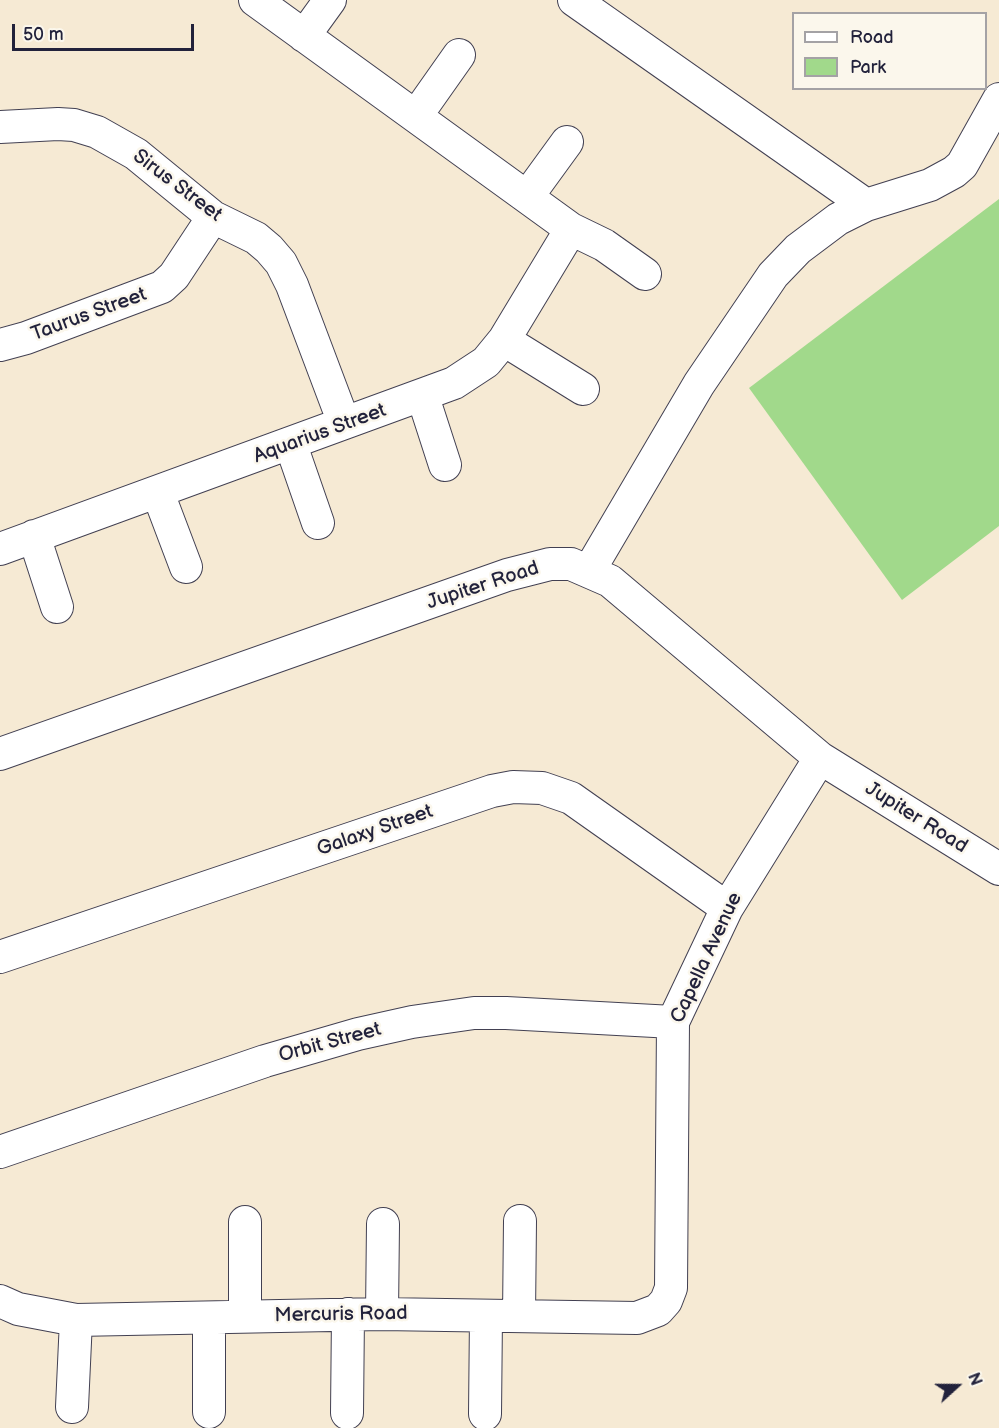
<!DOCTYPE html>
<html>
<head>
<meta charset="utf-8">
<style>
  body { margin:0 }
  #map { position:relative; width:999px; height:1428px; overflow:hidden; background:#f6ead4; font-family:"Balsamiq Sans",sans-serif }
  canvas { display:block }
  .legend { position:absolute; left:792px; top:12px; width:195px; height:78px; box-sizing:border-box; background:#fbf7ec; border:2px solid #a4a2a5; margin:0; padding:8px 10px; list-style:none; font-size:18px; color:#22223b }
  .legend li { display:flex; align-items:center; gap:12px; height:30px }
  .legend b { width:30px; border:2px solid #a4a2a5 }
  .north { position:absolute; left:927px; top:1356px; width:60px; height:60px; -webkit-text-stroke:4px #fbf7ec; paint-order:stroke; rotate:69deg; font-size:16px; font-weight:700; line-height:24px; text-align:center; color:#22223b }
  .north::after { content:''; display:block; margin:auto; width:21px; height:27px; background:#22223b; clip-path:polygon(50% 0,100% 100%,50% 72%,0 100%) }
  .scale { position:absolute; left:12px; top:24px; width:182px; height:27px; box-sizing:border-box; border:3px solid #22223b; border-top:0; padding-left:8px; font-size:18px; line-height:21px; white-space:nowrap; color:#22223b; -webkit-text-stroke:4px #fbf7ec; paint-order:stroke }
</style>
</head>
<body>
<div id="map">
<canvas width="999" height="1428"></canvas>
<ul class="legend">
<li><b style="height:8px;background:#fff"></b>Road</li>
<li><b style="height:16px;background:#a1d98b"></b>Park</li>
</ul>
<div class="north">N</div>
<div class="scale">50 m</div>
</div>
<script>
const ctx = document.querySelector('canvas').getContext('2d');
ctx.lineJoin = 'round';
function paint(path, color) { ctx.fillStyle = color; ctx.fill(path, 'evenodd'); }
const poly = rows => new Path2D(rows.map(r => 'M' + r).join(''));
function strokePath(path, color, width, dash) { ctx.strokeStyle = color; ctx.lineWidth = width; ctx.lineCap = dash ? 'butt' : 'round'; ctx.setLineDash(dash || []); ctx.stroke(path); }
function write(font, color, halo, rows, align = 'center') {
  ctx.font = font + ' "Balsamiq Sans",sans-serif'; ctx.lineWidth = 5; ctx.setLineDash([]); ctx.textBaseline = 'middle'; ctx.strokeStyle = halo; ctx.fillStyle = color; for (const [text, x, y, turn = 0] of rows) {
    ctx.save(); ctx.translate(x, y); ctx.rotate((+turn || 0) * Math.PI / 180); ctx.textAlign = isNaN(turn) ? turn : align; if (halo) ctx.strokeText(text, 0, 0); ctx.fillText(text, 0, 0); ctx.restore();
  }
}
const green = poly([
  [999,199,999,526,902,600,749,388]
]);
const minor = poly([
  [255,0,571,229,604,245,645,274],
  [574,0,866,205],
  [304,36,330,0],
  [416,116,459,55],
  [0,127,58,124,74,125,97,132,136,154,213,217,256,238,269,249,281,263,292,285,344,423],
  [527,197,567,142],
  [504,340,583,389],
  [0,345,26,338,162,287,174,276,213,217],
  [423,397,445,465],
  [291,445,318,523],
  [158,493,186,567],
  [34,536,57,607],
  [0,549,454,383,486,362,504,340,571,229],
  [589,571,699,384,773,275,798,249,838,219,866,205,930,185,954,172,962,165,999,99],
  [0,754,507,575,550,564,571,564,610,581,820,758,999,869],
  [0,957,492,791,513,787,542,788,571,798,727,908],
  [0,1152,265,1061,358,1034,412,1022,474,1013,506,1013,673,1022],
  [245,1222,245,1316],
  [0,1301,18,1309,76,1320,382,1314,637,1318,658,1310,666,1301,671,1288,673,1022,727,908,820,758],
  [382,1314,383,1224],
  [519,1316,520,1221],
  [209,1319,209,1412],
  [72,1407,76,1320],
  [347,1413,348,1314],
  [485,1414,486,1316]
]);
const streetNames = [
  ["Sirus Street",177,186,37],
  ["Taurus Street",89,315,-20],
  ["Aquarius Street",320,434,-20],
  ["Jupiter Road",483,586,-18],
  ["Jupiter Road",916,818,32],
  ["Galaxy Street",375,831,-19],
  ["Capella Avenue",707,958,-65],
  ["Orbit Street",330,1043,-15],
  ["Mercuris Road",341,1315,-1]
];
paint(green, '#a1d98b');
strokePath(minor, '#424052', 34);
strokePath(minor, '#fff', 32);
write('20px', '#22223b', '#fbf7ec', streetNames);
</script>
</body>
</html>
